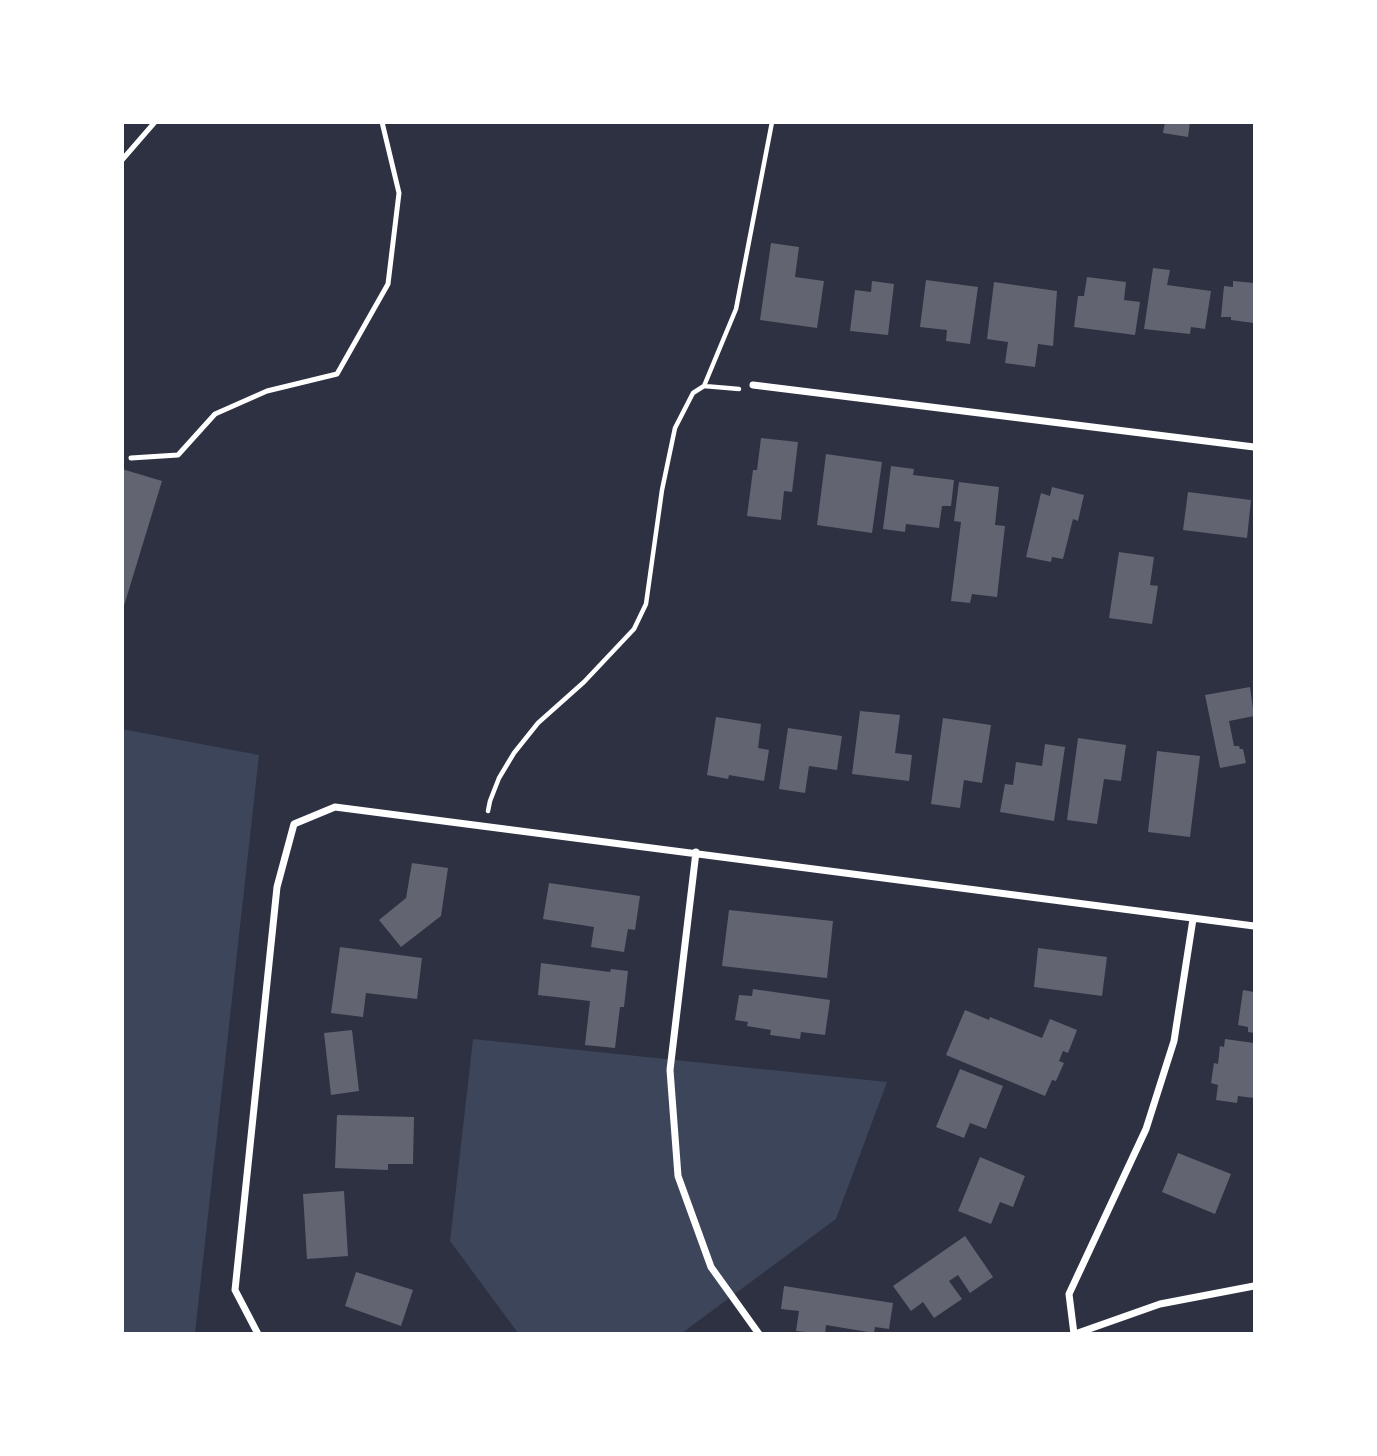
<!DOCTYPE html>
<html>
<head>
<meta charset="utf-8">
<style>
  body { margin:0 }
  #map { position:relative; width:1377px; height:1456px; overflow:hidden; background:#2d3142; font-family:Lato,sans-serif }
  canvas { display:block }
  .frame { position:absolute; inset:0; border:124px solid #fff; pointer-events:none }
</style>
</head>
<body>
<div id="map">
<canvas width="1377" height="1456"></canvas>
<div class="frame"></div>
</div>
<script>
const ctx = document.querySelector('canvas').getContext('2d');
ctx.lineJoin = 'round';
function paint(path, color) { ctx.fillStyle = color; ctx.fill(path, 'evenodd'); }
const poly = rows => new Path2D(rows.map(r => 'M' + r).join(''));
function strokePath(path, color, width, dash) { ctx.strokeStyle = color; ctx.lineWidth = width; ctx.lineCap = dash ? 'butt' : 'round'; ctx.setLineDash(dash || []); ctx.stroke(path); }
const green = poly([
  [122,729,259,755,195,1333,123,1333],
  [473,1039,887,1082,836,1219,682,1333,518,1333,450,1241]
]);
const building = poly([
  [1165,122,1190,122,1188,137,1163,133],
  [771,243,799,247,795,277,824,281,817,328,760,320],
  [1153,268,1170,270,1167,285,1211,291,1205,329,1191,327,1190,334,1144,329],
  [1087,277,1126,282,1124,300,1140,302,1135,335,1074,327,1078,296,1084,296],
  [926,280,978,287,970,344,946,341,947,330,920,327],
  [872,281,894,284,888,335,850,331,855,290,871,292],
  [1233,281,1254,283,1254,323,1231,320,1231,317,1221,317,1224,286,1233,287],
  [994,282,1057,291,1053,346,1038,344,1035,367,1005,363,1008,342,987,339],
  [761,438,798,442,792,492,784,491,781,520,747,516,753,470,757,470],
  [826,454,882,462,872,533,817,525],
  [891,466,914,469,913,475,954,480,951,506,942,506,939,528,906,524,905,532,883,529],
  [122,469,162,481,123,609,122,609],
  [959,482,999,487,995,525,1005,526,997,597,972,594,970,603,951,601,961,522,954,521],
  [1052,487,1084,495,1078,521,1073,519,1063,559,1052,557,1051,562,1026,557,1041,493,1050,496],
  [1188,492,1251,500,1247,538,1183,530],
  [1119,552,1154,557,1150,585,1158,586,1152,624,1109,618],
  [1250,687,1254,716,1229,721,1234,746,1239,746,1240,749,1243,749,1246,763,1220,768,1205,695],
  [860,711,900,715,895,753,912,755,909,781,852,774],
  [716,717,761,724,758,748,769,750,764,781,729,775,728,779,707,775],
  [943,718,991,725,982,783,964,780,960,808,931,804],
  [788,728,842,736,837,770,809,766,805,793,779,789],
  [1078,738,1126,745,1121,781,1104,779,1097,824,1067,820],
  [1045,744,1065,747,1054,821,1000,812,1005,784,1013,785,1016,762,1042,766],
  [1157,751,1200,756,1190,837,1148,832],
  [412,863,448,868,441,916,401,947,379,920,406,898],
  [549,883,640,896,635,930,628,929,624,952,591,947,594,927,543,919],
  [729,910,833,921,827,978,722,966],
  [340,947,422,958,417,999,366,993,363,1017,331,1013],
  [1038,948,1107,957,1102,996,1034,987],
  [541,963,610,972,611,969,628,971,624,1007,620,1007,615,1048,585,1045,590,1001,538,995],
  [753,989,830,1000,825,1035,801,1032,800,1039,770,1035,771,1030,747,1026,748,1022,735,1020,739,995,752,996],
  [1243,990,1254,992,1254,1033,1248,1032,1248,1027,1238,1025],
  [965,1010,989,1020,990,1017,1042,1038,1050,1019,1077,1030,1068,1053,1063,1051,1059,1061,1064,1063,1056,1081,1052,1080,1045,1096,946,1055],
  [352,1030,359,1091,331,1095,324,1033],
  [1225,1039,1254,1043,1254,1098,1238,1096,1237,1103,1216,1100,1218,1085,1211,1083,1214,1063,1218,1064,1220,1046,1224,1047],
  [960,1069,1003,1086,986,1129,970,1123,964,1138,936,1127],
  [337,1115,414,1117,413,1164,388,1164,388,1170,335,1168],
  [1178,1153,1231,1174,1215,1214,1162,1192],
  [980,1157,1025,1176,1013,1207,1000,1202,991,1224,958,1211],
  [344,1191,348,1256,307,1259,303,1194],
  [965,1236,993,1277,970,1293,958,1275,949,1281,962,1299,934,1318,923,1302,911,1311,893,1286],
  [356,1272,413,1290,401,1326,345,1306],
  [784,1286,893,1303,889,1329,875,1327,874,1333,826,1325,825,1334,796,1331,799,1311,781,1309]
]);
const path = poly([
  [704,386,739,389],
  [488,811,490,801,499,778,514,753,538,723,584,682,634,629,646,604,662,490,675,428,693,393,704,386,736,309,772,122]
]);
const service = poly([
  [122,160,155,122],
  [131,458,178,455,215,414,267,391,337,374,388,284,399,193,382,122]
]);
const minor = poly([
  [753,385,1254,447],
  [696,852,670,1070,678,1176,711,1267,759,1334],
  [258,1334,235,1290,277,887,294,824,335,807,1254,926],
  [1074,1334,1069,1294,1146,1129,1174,1041,1193,919],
  [1075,1334,1160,1304,1254,1286]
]);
paint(green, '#3c4559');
paint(building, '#626471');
strokePath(path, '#fff', 4.5);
strokePath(service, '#fff', 5);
strokePath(minor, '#fff', 7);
</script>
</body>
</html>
